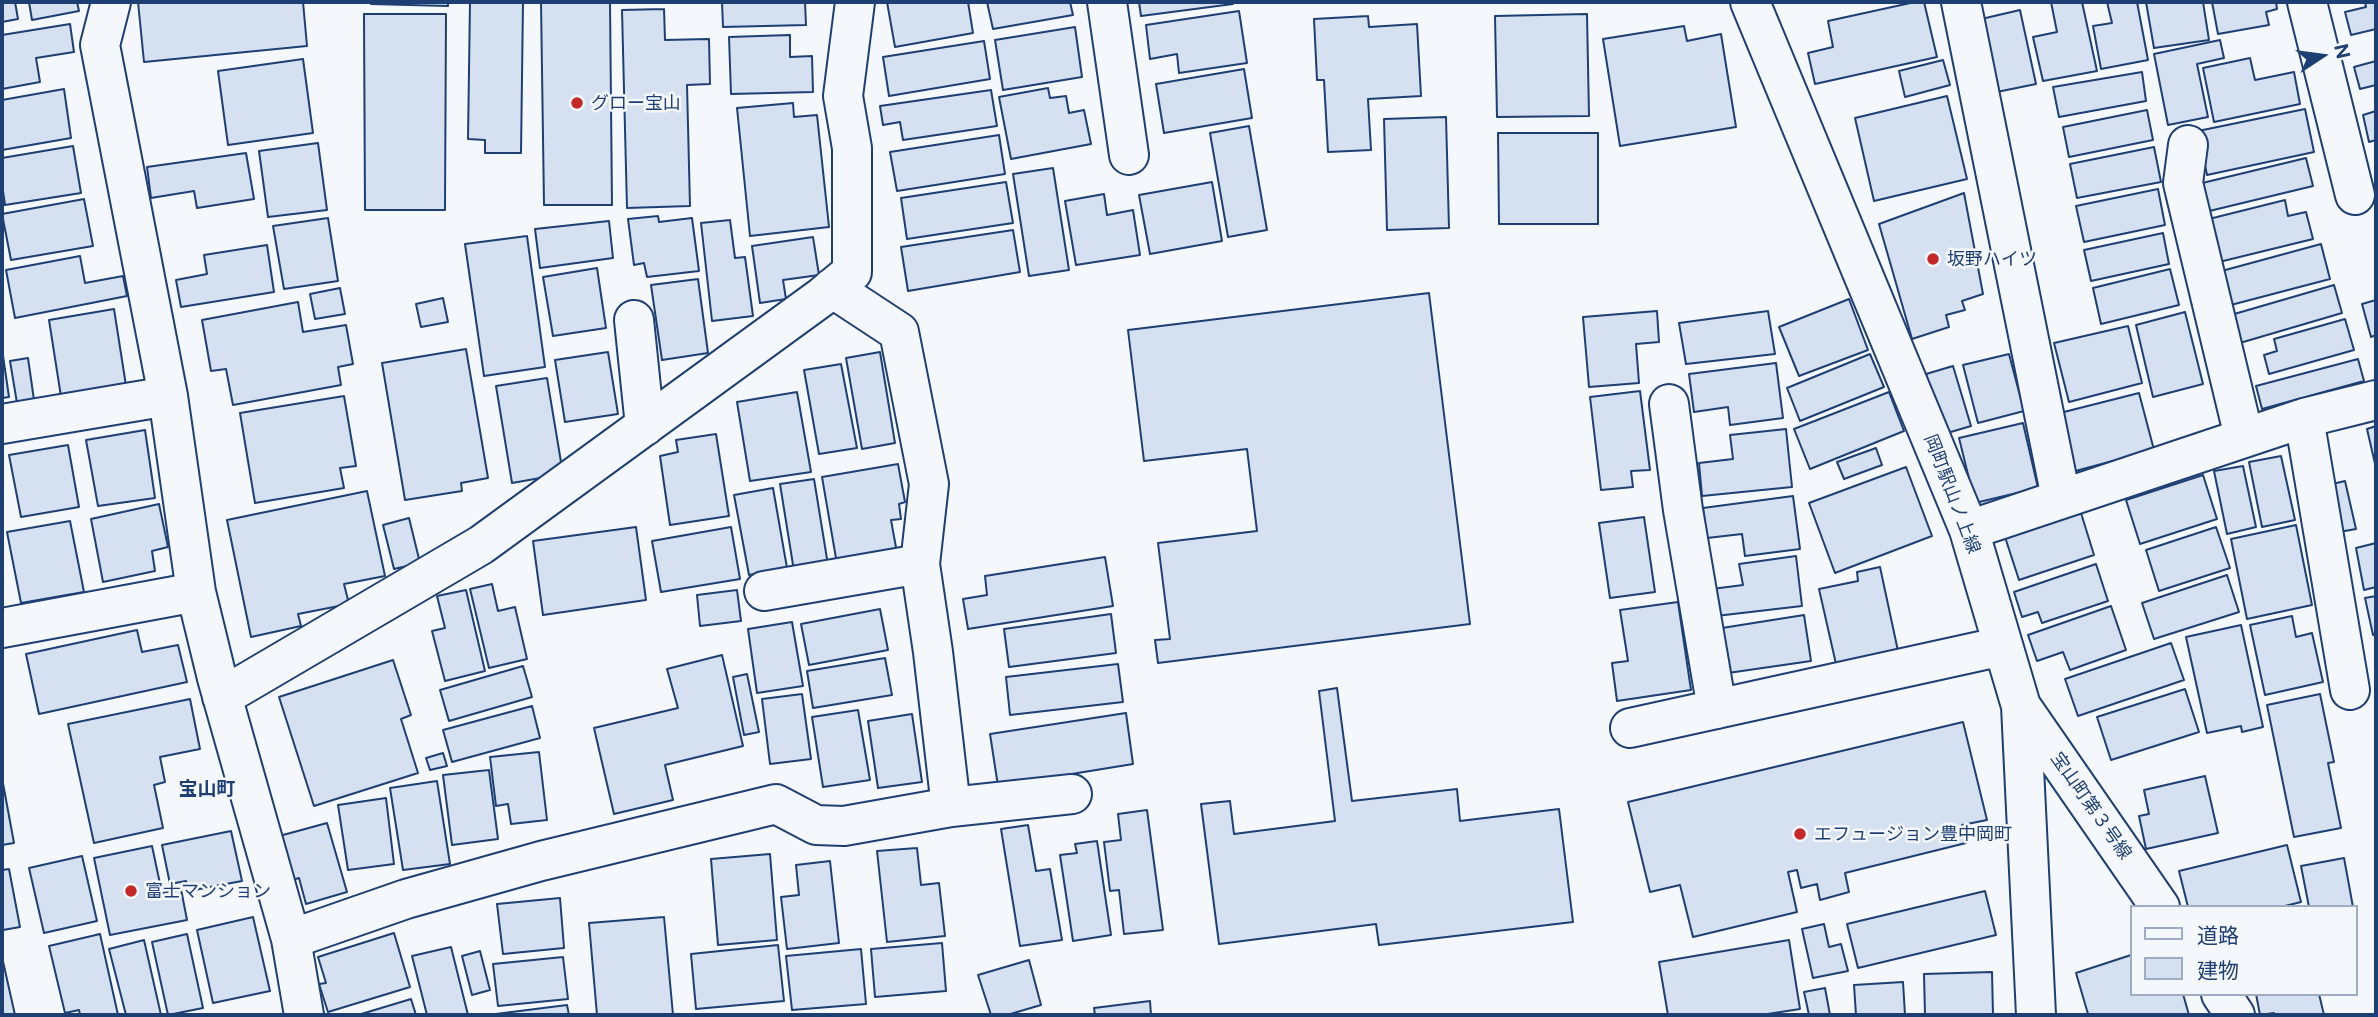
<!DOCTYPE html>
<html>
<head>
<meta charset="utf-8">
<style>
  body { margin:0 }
  #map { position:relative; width:2378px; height:1017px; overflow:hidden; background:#f4f7fb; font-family:"Public Sans","Noto Sans JP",sans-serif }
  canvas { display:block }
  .frame { position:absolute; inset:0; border:4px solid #1d3f73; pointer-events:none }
  .legend { position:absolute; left:2130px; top:905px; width:228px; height:91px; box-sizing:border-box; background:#f4f7fb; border:2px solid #9eadc5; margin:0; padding:9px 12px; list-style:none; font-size:21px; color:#1d3f73 }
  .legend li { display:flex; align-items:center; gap:14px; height:35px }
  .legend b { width:35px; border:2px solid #9eadc5 }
  .north { position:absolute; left:2287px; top:21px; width:70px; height:70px; -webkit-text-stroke:5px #f4f7fb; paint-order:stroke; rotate:77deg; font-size:19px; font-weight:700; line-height:28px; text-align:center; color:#1d3f73 }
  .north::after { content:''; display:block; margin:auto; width:24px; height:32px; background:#1d3f73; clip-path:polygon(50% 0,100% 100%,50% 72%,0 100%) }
</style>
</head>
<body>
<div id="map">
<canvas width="2378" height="1017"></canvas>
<div class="frame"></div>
<ul class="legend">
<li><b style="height:9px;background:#f4f7fb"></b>道路</li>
<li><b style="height:19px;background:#d5e0f0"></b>建物</li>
</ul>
<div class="north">N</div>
</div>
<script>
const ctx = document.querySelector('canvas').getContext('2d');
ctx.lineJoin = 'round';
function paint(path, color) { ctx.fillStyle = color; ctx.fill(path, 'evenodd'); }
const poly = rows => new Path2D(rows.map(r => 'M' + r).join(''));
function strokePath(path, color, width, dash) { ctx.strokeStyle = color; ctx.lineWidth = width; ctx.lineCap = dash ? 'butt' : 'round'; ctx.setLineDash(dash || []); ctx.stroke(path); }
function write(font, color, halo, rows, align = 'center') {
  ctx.font = font + ' "Public Sans","Noto Sans JP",sans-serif'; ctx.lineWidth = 5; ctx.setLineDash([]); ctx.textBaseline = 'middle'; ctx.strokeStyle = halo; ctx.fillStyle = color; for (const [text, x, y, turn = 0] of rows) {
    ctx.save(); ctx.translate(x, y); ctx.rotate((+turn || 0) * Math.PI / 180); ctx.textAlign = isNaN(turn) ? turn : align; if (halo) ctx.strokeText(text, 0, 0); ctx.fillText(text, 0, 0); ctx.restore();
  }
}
const building = poly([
  [2,2,15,2,18,19,2,22,2,2],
  [29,2,77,2,79,11,32,20,29,2],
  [138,2,303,2,307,46,144,62,138,2],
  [371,2,448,2,448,6,371,4,371,2],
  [470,2,523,2,521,153,485,153,485,140,468,139,470,2],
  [541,2,610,2,612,205,544,205,541,2],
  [722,2,805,2,806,25,723,27,722,2],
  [887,2,968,2,973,33,895,47,887,2],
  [987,2,1070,2,1073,15,993,29,987,2],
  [1139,2,1233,2,1233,4,1141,16,1139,2],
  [1915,2,1924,2,1937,57,1815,84,1808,53,1833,47,1828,21,1915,2],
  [2051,2,2082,2,2097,71,2043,81,2033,37,2057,32,2051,2],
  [2107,2,2137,2,2148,60,2101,69,2093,26,2112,23,2107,2],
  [2146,2,2203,2,2209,40,2154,48,2146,2],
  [2212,2,2276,2,2277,9,2266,12,2269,25,2218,34,2212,2],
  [2365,2,2376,2,2376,29,2351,35,2345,12,2366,7,2365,2],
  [664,9,665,40,709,39,710,84,687,85,690,206,627,208,622,10,664,9],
  [2020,10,2036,84,1992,93,1977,20,2020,10],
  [1239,11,1247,63,1179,73,1177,54,1150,59,1146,25,1239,11],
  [364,14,446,14,445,210,365,210,364,14],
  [1587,14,1589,116,1497,117,1495,16,1587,14],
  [1368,16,1369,27,1417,24,1421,96,1368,99,1371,150,1328,152,1324,80,1317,80,1314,19,1368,16],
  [70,24,74,52,36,58,40,82,2,89,2,35,70,24],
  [1684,26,1687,41,1721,34,1736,127,1620,146,1603,39,1684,26],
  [1075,27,1082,77,1003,90,995,40,1075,27],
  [790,35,790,57,812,56,813,92,731,94,729,37,790,35],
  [2220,40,2224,58,2197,64,2208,117,2168,125,2154,54,2220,40],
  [984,41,990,79,889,96,883,57,984,41],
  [2250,58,2255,80,2294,72,2300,104,2214,122,2203,68,2250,58],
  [303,59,313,133,228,145,218,71,303,59],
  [1943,60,1950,85,1905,97,1899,71,1943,60],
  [2376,61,2376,85,2360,89,2354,67,2376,61],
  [1244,69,1252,118,1164,133,1156,84,1244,69],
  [2142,72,2146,101,2059,117,2053,87,2142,72],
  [1048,88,1050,98,1066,96,1069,113,1084,110,1091,144,1011,159,999,97,1048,88],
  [64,89,71,138,2,150,2,100,64,89],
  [991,90,997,126,903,140,900,122,883,125,880,106,991,90],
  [1947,96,1967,179,1874,201,1855,118,1947,96],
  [793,103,794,117,817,115,829,227,750,236,737,108,793,103],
  [2305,109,2314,152,2207,175,2198,131,2305,109],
  [2147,110,2153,140,2069,157,2063,127,2147,110],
  [2376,111,2376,140,2369,142,2363,115,2376,111],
  [1446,117,1449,228,1387,230,1384,119,1446,117],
  [1249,126,1267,230,1228,237,1210,133,1249,126],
  [1498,133,1598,133,1598,224,1499,224,1498,133],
  [999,135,1005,174,897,191,890,152,999,135],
  [318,143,327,210,268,217,259,151,318,143],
  [73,146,81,193,5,205,2,184,2,158,73,146],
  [2154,147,2161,182,2077,198,2070,164,2154,147],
  [246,153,254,199,197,208,194,191,151,198,147,167,246,153],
  [2306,158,2313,186,2201,213,2194,185,2306,158],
  [1053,168,1069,270,1029,276,1013,174,1053,168],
  [1006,182,1013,223,907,239,901,198,1006,182],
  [1212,182,1222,241,1150,254,1139,195,1212,182],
  [2158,189,2165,225,2084,242,2076,206,2158,189],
  [1964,193,1983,294,1962,301,1965,310,1946,315,1949,327,1912,339,1879,224,1964,193],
  [1104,194,1107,215,1133,210,1140,255,1076,265,1065,201,1104,194],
  [84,199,93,246,11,260,2,214,84,199],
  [2285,200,2288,216,2306,212,2313,239,2215,263,2205,220,2285,200],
  [658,216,659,222,692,218,699,271,647,277,644,263,634,265,628,219,658,216],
  [328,218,338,281,284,289,273,226,328,218],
  [730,220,735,258,745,257,753,316,712,321,701,223,730,220],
  [609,221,613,258,540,268,535,229,609,221],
  [1013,230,1020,272,908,291,901,247,1013,230],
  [2163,233,2169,264,2091,281,2084,250,2163,233],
  [527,236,545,367,484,376,465,244,527,236],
  [813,237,819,275,783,280,786,299,760,303,752,246,813,237],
  [2321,244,2330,279,2227,306,2218,272,2321,244],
  [267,245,274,292,181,307,176,280,207,274,204,255,267,245],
  [80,256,85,283,123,276,127,296,15,318,6,270,80,256],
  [597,268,606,328,553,336,543,277,597,268],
  [2170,269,2179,305,2101,324,2093,288,2170,269],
  [698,279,708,353,662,360,651,285,698,279],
  [2334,285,2342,313,2233,345,2224,317,2334,285],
  [340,288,345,314,315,319,310,294,340,288],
  [1429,293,1470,624,1158,663,1155,640,1170,639,1158,543,1257,531,1247,449,1144,461,1128,330,1429,293],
  [443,298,448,322,421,327,416,304,443,298],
  [1849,299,1868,350,1799,376,1779,327,1849,299],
  [2376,300,2376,335,2371,337,2362,304,2376,300],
  [298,302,303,332,346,325,353,364,338,367,341,385,233,405,226,369,211,371,202,320,298,302],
  [114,309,127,392,62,403,49,320,114,309],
  [1657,311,1659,342,1636,344,1639,383,1589,387,1583,317,1657,311],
  [1768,311,1775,354,1686,364,1679,323,1768,311],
  [2185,312,2203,384,2153,397,2136,325,2185,312],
  [2345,319,2354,350,2269,374,2264,355,2277,351,2274,339,2345,319],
  [2128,326,2142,383,2069,402,2054,343,2128,326],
  [2,349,9,397,2,398,2,349],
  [466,349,488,478,461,483,462,491,405,500,382,363,466,349],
  [608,352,618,414,565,422,555,360,608,352],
  [880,352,895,443,862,449,846,358,880,352],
  [1870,354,1884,387,1800,421,1787,388,1870,354],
  [2009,354,2024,411,1978,423,1963,365,2009,354],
  [28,358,34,400,17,403,10,361,28,358],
  [2358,359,2364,381,2262,409,2256,386,2358,359],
  [1776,363,1783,418,1730,425,1728,407,1694,412,1689,374,1776,363],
  [841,364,857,448,819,454,804,370,841,364],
  [1953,366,1971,426,1944,434,1926,374,1953,366],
  [547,378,563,474,512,483,496,386,547,378],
  [1640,391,1650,470,1631,471,1633,487,1601,490,1590,397,1640,391],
  [797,392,811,472,750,481,737,402,797,392],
  [1889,392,1904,431,1810,469,1794,429,1889,392],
  [2139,393,2154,450,2068,473,2052,415,2139,393],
  [344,396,356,466,340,468,344,488,255,503,240,413,344,396],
  [2023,423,2038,488,1975,503,1959,438,2023,423],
  [2376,426,2376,468,2367,429,2376,426],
  [1786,429,1792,487,1702,496,1699,463,1733,459,1730,435,1786,429],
  [145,430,155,498,98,506,86,440,145,430],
  [716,434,729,516,670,525,660,456,678,452,676,440,716,434],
  [68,445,79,507,21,517,9,455,68,445],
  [1876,448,1882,465,1844,479,1837,462,1876,448],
  [2281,456,2295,520,2262,527,2249,462,2281,456],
  [898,464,905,502,899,504,901,519,891,520,897,553,837,564,822,477,898,464],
  [2243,466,2256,527,2227,534,2214,471,2243,466],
  [1906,467,1932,536,1835,573,1809,503,1906,467],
  [2203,475,2217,519,2140,544,2126,500,2203,475],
  [814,479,828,565,794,571,780,484,814,479],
  [2345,481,2356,529,2339,532,2328,485,2345,481],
  [773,488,787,568,749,575,734,495,773,488],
  [367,491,385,576,344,584,349,604,298,614,301,626,251,637,227,520,367,491],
  [1793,496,1800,549,1745,556,1742,534,1707,538,1703,508,1793,496],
  [159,504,168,547,152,551,155,571,103,582,91,519,159,504],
  [2081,513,2094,555,2019,580,2005,537,2081,513],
  [1644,517,1655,592,1610,598,1599,523,1644,517],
  [409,518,420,563,394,569,383,525,409,518],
  [70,521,84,592,21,603,7,532,70,521],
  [2296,525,2312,605,2247,619,2231,539,2296,525],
  [636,527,646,600,543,615,533,541,636,527],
  [731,527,740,579,661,592,652,541,731,527],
  [2216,527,2230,568,2159,591,2146,550,2216,527],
  [2376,543,2376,587,2364,590,2356,548,2376,543],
  [1796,556,1802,606,1716,616,1712,589,1743,585,1739,564,1796,556],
  [1105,557,1113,606,968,629,963,599,987,595,985,576,1105,557],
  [2096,564,2108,601,2042,623,2038,612,2022,617,2014,592,2096,564],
  [1880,567,1898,651,1836,664,1819,589,1858,581,1857,572,1880,567],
  [2227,575,2239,612,2154,639,2142,603,2227,575],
  [492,584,498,611,515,607,527,659,489,668,470,589,492,584],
  [466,590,485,671,445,681,432,631,445,628,437,596,466,590],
  [737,590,741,621,700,626,697,595,737,590],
  [2376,596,2376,634,2373,635,2365,598,2376,596],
  [1678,602,1691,690,1617,701,1612,663,1628,661,1620,610,1678,602],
  [2111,606,2126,650,2070,670,2063,652,2037,661,2028,635,2111,606],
  [880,609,888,650,809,665,801,624,880,609],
  [1111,614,1116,653,1009,667,1004,629,1111,614],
  [1804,615,1811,661,1728,673,1722,628,1804,615],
  [2292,616,2296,637,2312,633,2323,682,2265,695,2250,625,2292,616],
  [792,622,803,686,757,693,748,629,792,622],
  [2241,625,2263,727,2242,732,2241,726,2207,733,2186,637,2241,625],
  [137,630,142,652,178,645,187,682,39,714,26,654,137,630],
  [2171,643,2184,680,2078,716,2065,679,2171,643],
  [722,655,743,746,665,765,673,800,614,814,594,728,678,708,667,669,722,655],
  [885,658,892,695,813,708,807,671,885,658],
  [393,660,411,715,401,719,418,773,314,806,279,697,393,660],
  [1118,664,1123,702,1010,715,1006,677,1118,664],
  [523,666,532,697,449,721,440,690,523,666],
  [747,674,759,732,744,735,733,677,747,674],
  [1337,688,1352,801,1457,789,1460,821,1559,809,1573,922,1379,945,1376,924,1219,944,1201,804,1230,801,1234,834,1335,821,1319,691,1337,688],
  [2185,689,2199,732,2111,760,2097,717,2185,689],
  [802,694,811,759,770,764,762,699,802,694],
  [2320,694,2334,762,2328,763,2341,828,2294,837,2267,705,2320,694],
  [190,699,200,749,160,757,165,782,154,785,163,828,94,843,68,724,190,699],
  [532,706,540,738,452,762,443,730,532,706],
  [858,710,870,780,823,787,812,717,858,710],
  [1126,713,1133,764,998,786,990,734,1126,713],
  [912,714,922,782,878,788,868,721,912,714],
  [1963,722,1987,820,1962,825,1966,843,1845,873,1849,892,1820,900,1817,884,1801,888,1797,870,1788,872,1797,912,1693,937,1680,885,1650,892,1628,802,1963,722],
  [539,752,547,820,511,824,508,804,496,806,490,757,539,752],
  [443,753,447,766,430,770,426,758,443,753],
  [489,770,498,839,452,845,443,775,489,770],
  [2205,776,2218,833,2146,849,2139,816,2149,814,2144,790,2205,776],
  [2,778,14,843,2,845,2,778],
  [437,781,450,864,403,870,390,788,437,781],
  [386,798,394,864,348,870,338,805,386,798],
  [1147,810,1163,930,1124,934,1119,890,1110,891,1104,842,1121,840,1118,814,1147,810],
  [327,823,347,892,306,904,299,878,285,882,272,838,327,823],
  [1028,825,1036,871,1050,869,1062,940,1020,946,1001,829,1028,825],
  [231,831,242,881,189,891,186,881,170,884,162,845,231,831],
  [1097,841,1111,935,1073,941,1060,855,1077,853,1075,844,1097,841],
  [2287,845,2301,902,2281,907,2188,907,2179,871,2287,845],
  [152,846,162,893,181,889,187,920,110,935,94,858,152,846],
  [917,848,921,885,939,883,945,936,887,942,877,851,917,848],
  [770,854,777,940,718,945,711,859,770,854],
  [82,856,97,921,44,933,29,868,82,856],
  [2344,858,2353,907,2309,907,2301,866,2344,858],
  [830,861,839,943,787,949,781,897,799,895,796,865,830,861],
  [9,869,20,927,3,930,2,870,9,869],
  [1985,891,1996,935,1858,968,1847,924,1985,891],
  [560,898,564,948,503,954,497,904,560,898],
  [253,917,270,991,213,1003,197,930,253,917],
  [664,917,673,1015,597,1015,589,923,664,917],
  [1824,924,1829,947,1841,944,1848,971,1813,978,1802,929,1824,924],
  [394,933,410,987,328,1012,319,984,326,983,318,957,394,933],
  [100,934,118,1015,80,1015,79,1010,65,1013,49,946,100,934],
  [187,934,203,1008,168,1015,152,942,187,934],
  [144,940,161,1015,126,1015,109,949,144,940],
  [1789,940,1800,1009,1761,1015,1668,1015,1659,962,1789,940],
  [942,943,946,991,875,997,871,949,942,943],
  [778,945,784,1001,696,1009,691,954,778,945],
  [451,947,468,1015,427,1015,412,956,451,947],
  [861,949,866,1004,792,1010,786,956,861,949],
  [480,951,490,990,472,995,462,956,480,951],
  [2131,955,2131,994,2183,994,2189,1015,2085,1015,2088,1014,2076,973,2131,955],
  [2,957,15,1015,2,1015,2,957],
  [563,957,568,999,498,1006,493,964,563,957],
  [1029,960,1041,1005,1007,1015,991,1015,978,975,1029,960],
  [1992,972,1993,1015,1925,1015,1924,974,1992,972],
  [1903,982,1905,1015,1856,1015,1854,985,1903,982],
  [1825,988,1830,1015,1809,1015,1804,992,1825,988],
  [2256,994,2319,994,2324,1015,2274,1015,2274,1013,2260,1015,2256,994],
  [411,999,416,1015,358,1015,411,999],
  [1150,1001,1151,1015,1095,1015,1094,1008,1150,1001],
  [567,1005,569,1015,488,1015,567,1005]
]);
const minor = poly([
  [111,2,100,45,168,396,196,592,217,678,291,939,304,1015],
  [1107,2,1129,155],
  [1750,2,1969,530,2021,706,2036,1015],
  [1961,2,2061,498],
  [2307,2,2355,195],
  [2188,145,2183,183,2244,437],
  [634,320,645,426],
  [1669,404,1683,510,1717,709],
  [2304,418,2350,690],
  [2,424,168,396],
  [1969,530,2304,418,2376,400],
  [764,591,920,564],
  [2,628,196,592],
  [222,697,481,545,823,296,852,272,852,148,843,96,855,2],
  [2021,706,2160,907],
  [1630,728,2003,646],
  [951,807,1072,794],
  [291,939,406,899,541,861,776,804,816,825,844,826,951,807,933,652,920,564,929,484,899,332,832,288],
  [2221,994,2235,1015]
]);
const markers = [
  [577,103,7,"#c62828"],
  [1933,259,7,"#c62828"],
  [1800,834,7,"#c62828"],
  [131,891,7,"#c62828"]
];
const poiNames = [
  ["グロー宝山",591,103],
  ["坂野ハイツ",1947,259],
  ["エフュージョン豊中岡町",1814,834],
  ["富士マンション",145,891]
];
const streetNames = [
  ["岡町駅山ノ上線",1952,494,69],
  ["宝山町第３号線",2091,806,55]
];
const neighbourhoodNames = [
  ["宝山町",207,789]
];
paint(building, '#d5e0f0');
strokePath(building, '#1d3f73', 2);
strokePath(minor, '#1d3f73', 42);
strokePath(minor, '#f4f7fb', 38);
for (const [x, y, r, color] of markers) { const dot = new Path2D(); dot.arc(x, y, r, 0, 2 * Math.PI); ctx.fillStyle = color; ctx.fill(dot); strokePath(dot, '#f4f7fb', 2.5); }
write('18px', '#1d3f73', '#f4f7fb', poiNames, 'left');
write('18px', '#1d3f73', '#f4f7fb', streetNames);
write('bold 19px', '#1d3f73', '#f4f7fb', neighbourhoodNames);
</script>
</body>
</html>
